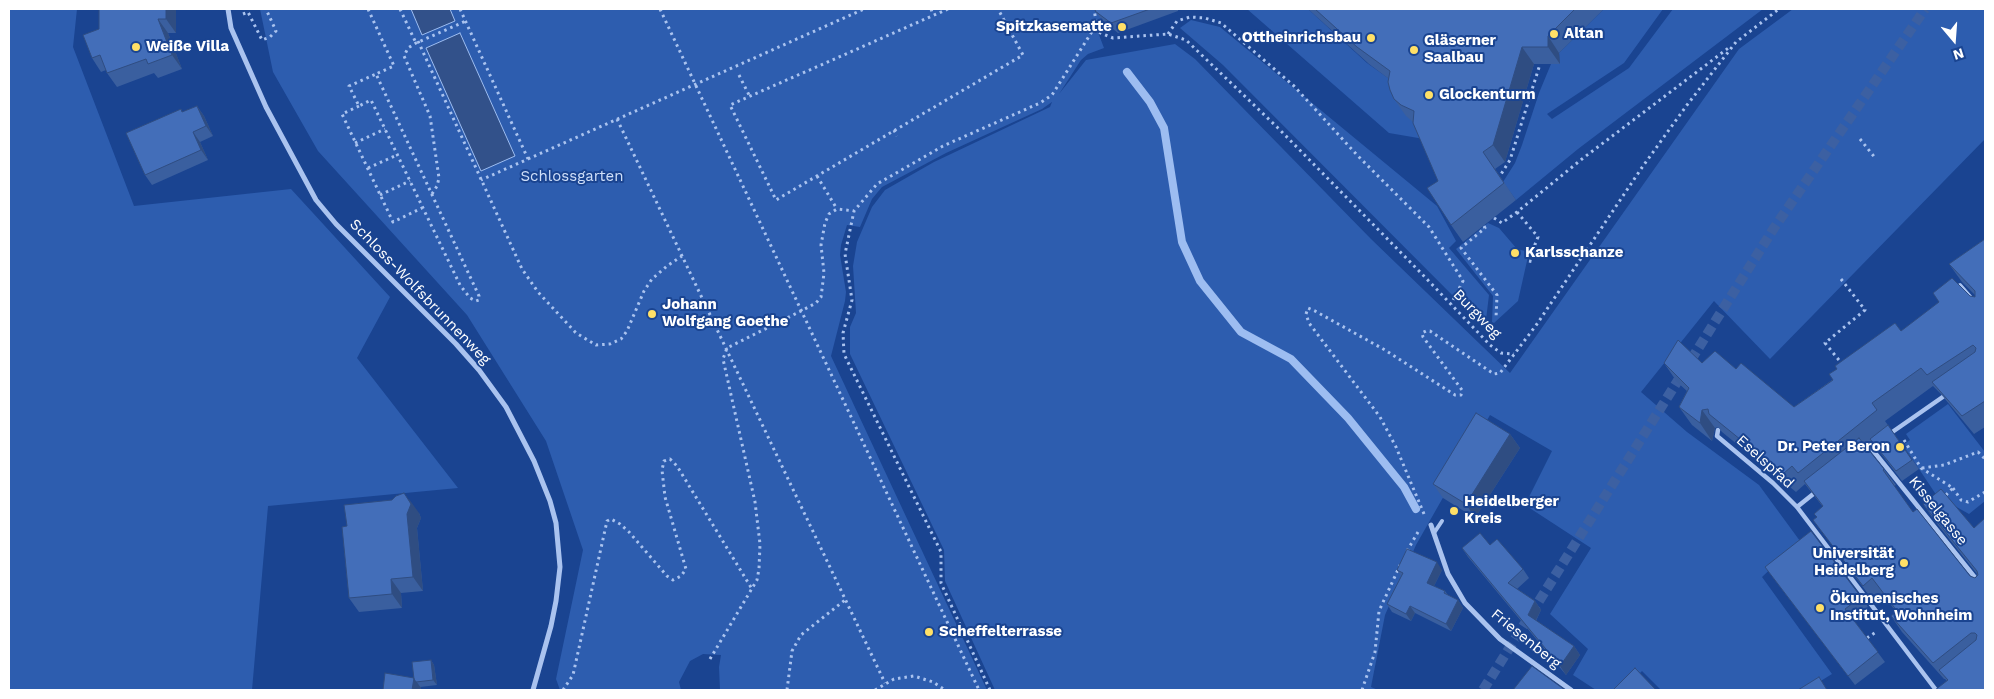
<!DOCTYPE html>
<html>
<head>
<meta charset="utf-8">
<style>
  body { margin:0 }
  #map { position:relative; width:1994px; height:699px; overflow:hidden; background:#1a4491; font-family:"Work Sans",sans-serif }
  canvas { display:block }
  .frame { position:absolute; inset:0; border:10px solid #fff; pointer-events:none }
  .north { position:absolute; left:1929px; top:15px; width:50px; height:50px; -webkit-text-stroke:4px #1a4491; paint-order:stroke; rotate:162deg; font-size:14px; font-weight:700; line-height:20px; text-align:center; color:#fff }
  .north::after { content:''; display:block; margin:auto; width:18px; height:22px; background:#fff; clip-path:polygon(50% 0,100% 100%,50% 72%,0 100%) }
</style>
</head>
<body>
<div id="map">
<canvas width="1994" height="699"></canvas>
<div class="frame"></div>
<div class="north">N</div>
</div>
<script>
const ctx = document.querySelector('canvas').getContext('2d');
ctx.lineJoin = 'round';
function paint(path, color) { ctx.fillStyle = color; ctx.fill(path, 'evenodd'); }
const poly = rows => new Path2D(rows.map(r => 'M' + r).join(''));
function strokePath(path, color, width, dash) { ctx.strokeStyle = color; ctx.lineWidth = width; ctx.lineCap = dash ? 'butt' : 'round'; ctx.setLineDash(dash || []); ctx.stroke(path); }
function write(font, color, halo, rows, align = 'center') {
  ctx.font = font + ' "Work Sans",sans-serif'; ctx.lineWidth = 4; ctx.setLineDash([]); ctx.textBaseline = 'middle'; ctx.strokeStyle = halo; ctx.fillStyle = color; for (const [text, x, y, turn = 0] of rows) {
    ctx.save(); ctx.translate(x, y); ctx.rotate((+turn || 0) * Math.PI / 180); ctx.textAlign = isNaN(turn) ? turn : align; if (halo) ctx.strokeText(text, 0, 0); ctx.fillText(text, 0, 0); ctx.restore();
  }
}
const green = poly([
  [9,9,77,9,73,47,134,206,291,189,390,297,357,358,458,488,268,506,252,690,9,690],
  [260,9,1105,9,1102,20,1096,27,1104,48,1088,54,1081,60,1059,94,1086,60,1175,44,1195,59,1371,239,1510,373,1739,49,1793,9,1985,9,1985,139,1770,359,1714,301,1641,392,1687,432,1759,485,1800,541,1762,577,1832,674,1806,690,1661,690,1642,671,1623,690,1596,690,1573,675,1588,649,1550,614,1591,548,1525,505,1552,451,1490,415,1416,545,1385,615,1371,687,1378,690,995,690,945,581,944,550,850,354,850,327,856,313,853,266,857,242,872,207,885,190,934,162,1050,107,1052,102,1042,109,946,153,882,187,872,199,860,227,847,225,841,245,840,255,846,292,845,301,831,356,987,690,720,690,719,667,721,655,703,654,690,661,679,682,681,690,560,690,556,679,583,550,546,441,467,315,318,151,273,72],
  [1247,9,1308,9,1367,63,1402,88,1413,122,1424,139,1389,133],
  [1604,9,1663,9,1624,63,1547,114,1552,119,1629,68,1673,9,1763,9,1578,149,1516,200,1503,182,1515,163,1522,145,1539,93,1551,64,1560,63,1559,53],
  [1191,20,1220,27,1437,206,1456,241,1449,248,1489,295,1485,328,1223,65,1180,28],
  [1488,223,1499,228,1517,249,1529,252,1518,301,1494,323,1492,322,1493,296,1456,249],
  [1948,404,1985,452,1985,501,1969,514,1937,496,1903,445,1910,440,1906,434]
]);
const water = poly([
  [411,9,450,9,455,21,422,35,411,9],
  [460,33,515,156,481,171,426,48,460,33]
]);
const stream = poly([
  [1127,72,1150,102,1164,128,1182,242,1200,281,1241,332,1291,359,1348,418,1404,487,1416,509]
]);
const secondaryTunnel = poly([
  [1483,690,1774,228,1925,9]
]);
const path = poly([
  [368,9,394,66,376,74,479,296,479,300,476,301,470,298,460,285,371,100,359,106,349,86,376,74],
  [400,9,416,43],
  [460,9,528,159,481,180],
  [660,9,979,690],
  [931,9,933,15],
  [948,9,730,105,776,200,1023,55,998,9],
  [243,14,248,12,262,40,270,37,276,31,266,9],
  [1093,30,1113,38,1168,34,1186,40,1278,128,1422,274,1490,345,1501,353,1514,354],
  [1168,34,1177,21,1190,17,1205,18,1221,23,1294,86,1357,155,1429,227,1463,281,1451,304],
  [418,41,522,269,538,292,576,333,596,345,610,344,621,339,627,331,644,291,652,279,667,266,682,256],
  [739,75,749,95],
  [359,106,342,114,393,222,422,208],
  [617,119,885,683],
  [894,130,897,136],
  [1860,139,1876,159],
  [355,143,385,129],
  [528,159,864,9],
  [368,168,397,155],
  [817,176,837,209],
  [1498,179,1510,160,1541,61],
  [432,194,437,186,439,178,430,116,404,56,408,48,416,43,466,21],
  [380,195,410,181],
  [1517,212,1538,237,1532,252],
  [1494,218,1502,223,1517,212,1582,159,1731,46],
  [1484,226,1485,228,1461,248,1497,295,1496,318],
  [1529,261,1534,262],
  [1841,279,1865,310,1825,343,1843,365],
  [1904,440,1921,468,1953,488,1944,497],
  [1922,468,1944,465,1978,452,1985,459],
  [1953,488,1961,500,1968,502,1985,492],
  [1424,514,1396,447,1380,417,1309,323,1306,314,1308,308,1315,311,1385,350,1455,395,1461,395,1462,390,1423,337,1422,333,1426,331,1430,331,1494,374,1500,373,1537,324,1643,166,1687,105,1736,42,1779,9],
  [1407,551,1418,532],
  [1867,638,1876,632],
  [710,659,757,580,759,569,760,544,755,502,723,359,727,348,801,311,816,303,821,297,824,273,821,245,825,223,829,214,837,209,854,211],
  [563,690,573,675,607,521,611,519,620,524,629,532,667,576,673,580,681,576,686,569,665,497,662,470,664,461,670,459,677,466,752,589],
  [787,690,792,651,801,635,845,600],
  [875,690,894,679,914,676,933,682,945,690],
  [990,690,941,583,941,552,844,354,843,333,852,300,845,254,854,211,877,184,943,146,1040,103,1052,95,1093,30,1096,21,1094,9],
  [1362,690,1375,652,1379,611,1402,561]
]);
const service = poly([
  [1960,285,1973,300],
  [1434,533,1442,521]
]);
const pedestrian = poly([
  [1718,430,1717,436,1773,483,1797,507,1936,690],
  [1888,435,1947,394],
  [1871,448,1985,590],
  [1864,453,1878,443],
  [1797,507,1817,491]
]);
const minor = poly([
  [228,9,231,28,266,107,316,200,336,224,456,344,479,370,506,407,534,461,550,501,556,523,560,567,556,601,551,626,533,690],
  [1431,525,1448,574,1465,603,1500,639,1571,690]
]);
const wall = poly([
  [176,9,176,33,168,33,182,69,158,78,154,73,117,87,107,73,106,70,101,72,92,58],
  [1096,9,1178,9,1178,11,1118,33,1102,20,1095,11],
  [1308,9,1604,9,1559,53,1560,64,1534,64,1505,162,1495,169,1516,200,1463,242,1451,225,1438,181,1413,122,1406,116,1394,99,1389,79,1369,64],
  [197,106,204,116,213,136,200,142,208,160,152,185,145,175,183,112],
  [1985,239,1985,427,1974,434,1940,393,1933,386,1885,421,1919,469,1902,481,1872,442,1867,447,1884,469,1896,485,1894,486,1913,512,1970,576,1975,578,1977,574,1934,520,1923,504,1974,528,1985,518,1985,690,1947,681,1945,679,1944,679,1902,632,1891,616,1896,612,1884,595,1874,602,1813,520,1817,517,1823,507,1805,484,1796,492,1722,432,1718,427,1715,428,1712,441,1692,425,1679,407,1687,391,1677,382,1664,363,1702,363,1736,369,1794,407,1901,331,1970,296,1975,297,1975,295,1962,282,1949,264],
  [1510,434,1520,448,1475,518,1443,498,1433,484],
  [419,513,421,518,417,528,423,591,401,593,402,608,359,612,349,598],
  [1490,545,1523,569,1529,578,1517,589,1535,601,1541,610,1536,621,1574,646,1580,655,1566,675,1468,557,1462,548],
  [1765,567,1861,597,1868,607,1852,618,1885,662,1855,685],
  [1397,570,1442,570,1434,586,1445,591,1448,595,1458,600,1463,608,1451,631,1415,613,1411,621,1392,612,1387,604,1401,576],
  [431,660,434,665,437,685,420,687,421,688,420,690,383,690,414,678]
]);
const shadedWall = poly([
  [166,9,176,9,176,33,166,19],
  [158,19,168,33,182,69,172,55],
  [1548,36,1559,53,1560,64,1548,47],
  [1522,47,1534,64,1505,162,1493,145],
  [197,106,204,116,213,136,206,126],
  [193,132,200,142,208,160,201,150],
  [1702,410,1715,428,1712,441,1700,423],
  [1510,434,1520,448,1475,518,1466,504],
  [409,499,419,513,421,518,417,528,423,591,413,577,407,514],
  [1437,562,1442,570,1432,590,1427,583],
  [391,579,401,593,402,608,392,594],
  [1458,600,1463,608,1451,631,1446,624],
  [1535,601,1541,610,1534,624,1528,615],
  [1410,606,1415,613,1411,621,1406,614],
  [1574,646,1580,655,1566,675,1560,666],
  [431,660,434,665,437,685,433,680],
  [414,678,421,688,420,690,412,690]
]);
const building = poly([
  [99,9,166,9,166,19,158,19,172,55,148,64,146,59,107,73,100,55,92,58,83,35,99,29,99,9],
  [1096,9,1150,9,1111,23,1095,11,1096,9],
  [1315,9,1575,9,1548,36,1548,47,1522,47,1493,145,1483,152,1504,183,1451,225,1427,188,1438,181,1413,123,1414,111,1401,105,1394,99,1390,90,1388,82,1390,71,1357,47,1315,9],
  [197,106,206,126,193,132,201,150,145,175,126,133,181,109,182,112,197,106],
  [1985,239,1985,401,1962,416,1932,382,1975,352,1976,348,1973,345,1927,375,1921,368,1872,403,1877,410,1798,473,1792,466,1783,474,1709,414,1708,409,1702,410,1700,423,1679,407,1689,388,1664,363,1678,340,1702,363,1715,351,1736,369,1741,363,1794,407,1833,380,1829,374,1837,369,1835,366,1895,323,1901,331,1939,302,1933,293,1952,278,1970,296,1975,297,1975,291,1949,264,1985,239],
  [1476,413,1510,434,1466,504,1433,484,1476,413],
  [1888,425,1912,460,1896,471,1870,439,1888,425],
  [1859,438,1884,469,1883,470,1913,512,1917,509,1970,576,1975,578,1978,575,1977,571,1923,504,1941,489,1974,528,1985,518,1985,690,1935,690,1948,680,1939,670,1976,640,1977,635,1975,633,1971,633,1933,663,1891,616,1897,611,1872,578,1863,586,1813,520,1817,517,1814,514,1823,506,1804,481,1859,438],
  [404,493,411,504,407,514,413,577,391,579,392,594,349,598,342,527,347,526,344,505,392,500,396,496,404,493],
  [1811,531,1861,597,1845,609,1878,652,1848,676,1765,567,1811,531],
  [1480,533,1490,545,1497,539,1523,569,1508,583,1535,601,1528,615,1574,646,1560,666,1462,548,1480,533],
  [1407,549,1437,562,1427,583,1445,591,1444,593,1458,600,1446,624,1410,606,1406,614,1387,604,1403,573,1397,570,1407,549],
  [431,660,433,680,416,682,414,679,412,662,431,660],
  [1532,666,1565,690,1513,690,1532,666],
  [1635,668,1656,690,1613,690,1635,668],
  [385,673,414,678,412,690,383,690,385,673],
  [1819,677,1827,690,1798,690,1819,677]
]);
const markers = [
  [1122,27,5,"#ffe067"],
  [1554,34,5,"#ffe067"],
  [1371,38,5,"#ffe067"],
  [136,47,5,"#ffe067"],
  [1414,50,5,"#ffe067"],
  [1429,95,5,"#ffe067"],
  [1515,253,5,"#ffe067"],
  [652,314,5,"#ffe067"],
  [1900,447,5,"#ffe067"],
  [1454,511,5,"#ffe067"],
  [1904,563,5,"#ffe067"],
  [1820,608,5,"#ffe067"],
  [929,632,5,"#ffe067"]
];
const poiNames = [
  ["Spitzkasematte",1112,27,"right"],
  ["Altan",1564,34],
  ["Ottheinrichsbau",1361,38,"right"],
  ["Gläserner",1424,41],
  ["Saalbau",1424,58],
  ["Weiße Villa",146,47],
  ["Glockenturm",1439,95],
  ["Karlsschanze",1525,253],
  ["Johann",662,305],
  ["Wolfgang Goethe",662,322],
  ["Dr. Peter Beron",1890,447,"right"],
  ["Heidelberger",1464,502],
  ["Kreis",1464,519],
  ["Universität",1894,554,"right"],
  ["Heidelberg",1894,571,"right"],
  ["Ökumenisches",1830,599],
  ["Institut, Wohnheim",1830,616],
  ["Scheffelterrasse",939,632]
];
const parkNames = [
  ["Schlossgarten",572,177]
];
const streetNames = [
  ["Schloss-Wolfsbrunnenweg",420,292,46],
  ["Burgweg",1477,314,46],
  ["Eselspfad",1765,462,42],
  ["Kisselgasse",1938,511,51],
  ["Friesenberg",1526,639,39]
];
paint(green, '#2d5daf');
paint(water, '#32518a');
strokePath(water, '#9dbdf1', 1);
strokePath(stream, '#9dbdf1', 8);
strokePath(secondaryTunnel, '#3c60a2', 10, [10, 5]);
strokePath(path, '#aac3ef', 3, [2.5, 4]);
strokePath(service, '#aac3ef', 4);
strokePath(pedestrian, '#aac3ef', 4.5);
strokePath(minor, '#aac3ef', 5);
paint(wall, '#3a5f9f');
paint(shadedWall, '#2f4d82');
paint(building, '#436eb9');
strokePath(building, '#2f4d82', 1);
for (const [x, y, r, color] of markers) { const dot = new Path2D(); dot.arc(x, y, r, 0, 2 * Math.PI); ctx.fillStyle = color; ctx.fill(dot); strokePath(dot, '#1a4491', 2); }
write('bold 15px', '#fff', '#1a4491', poiNames, 'left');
write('15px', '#d0e0fa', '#1a4491', parkNames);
write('15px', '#fff', '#1a4491', streetNames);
</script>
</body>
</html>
